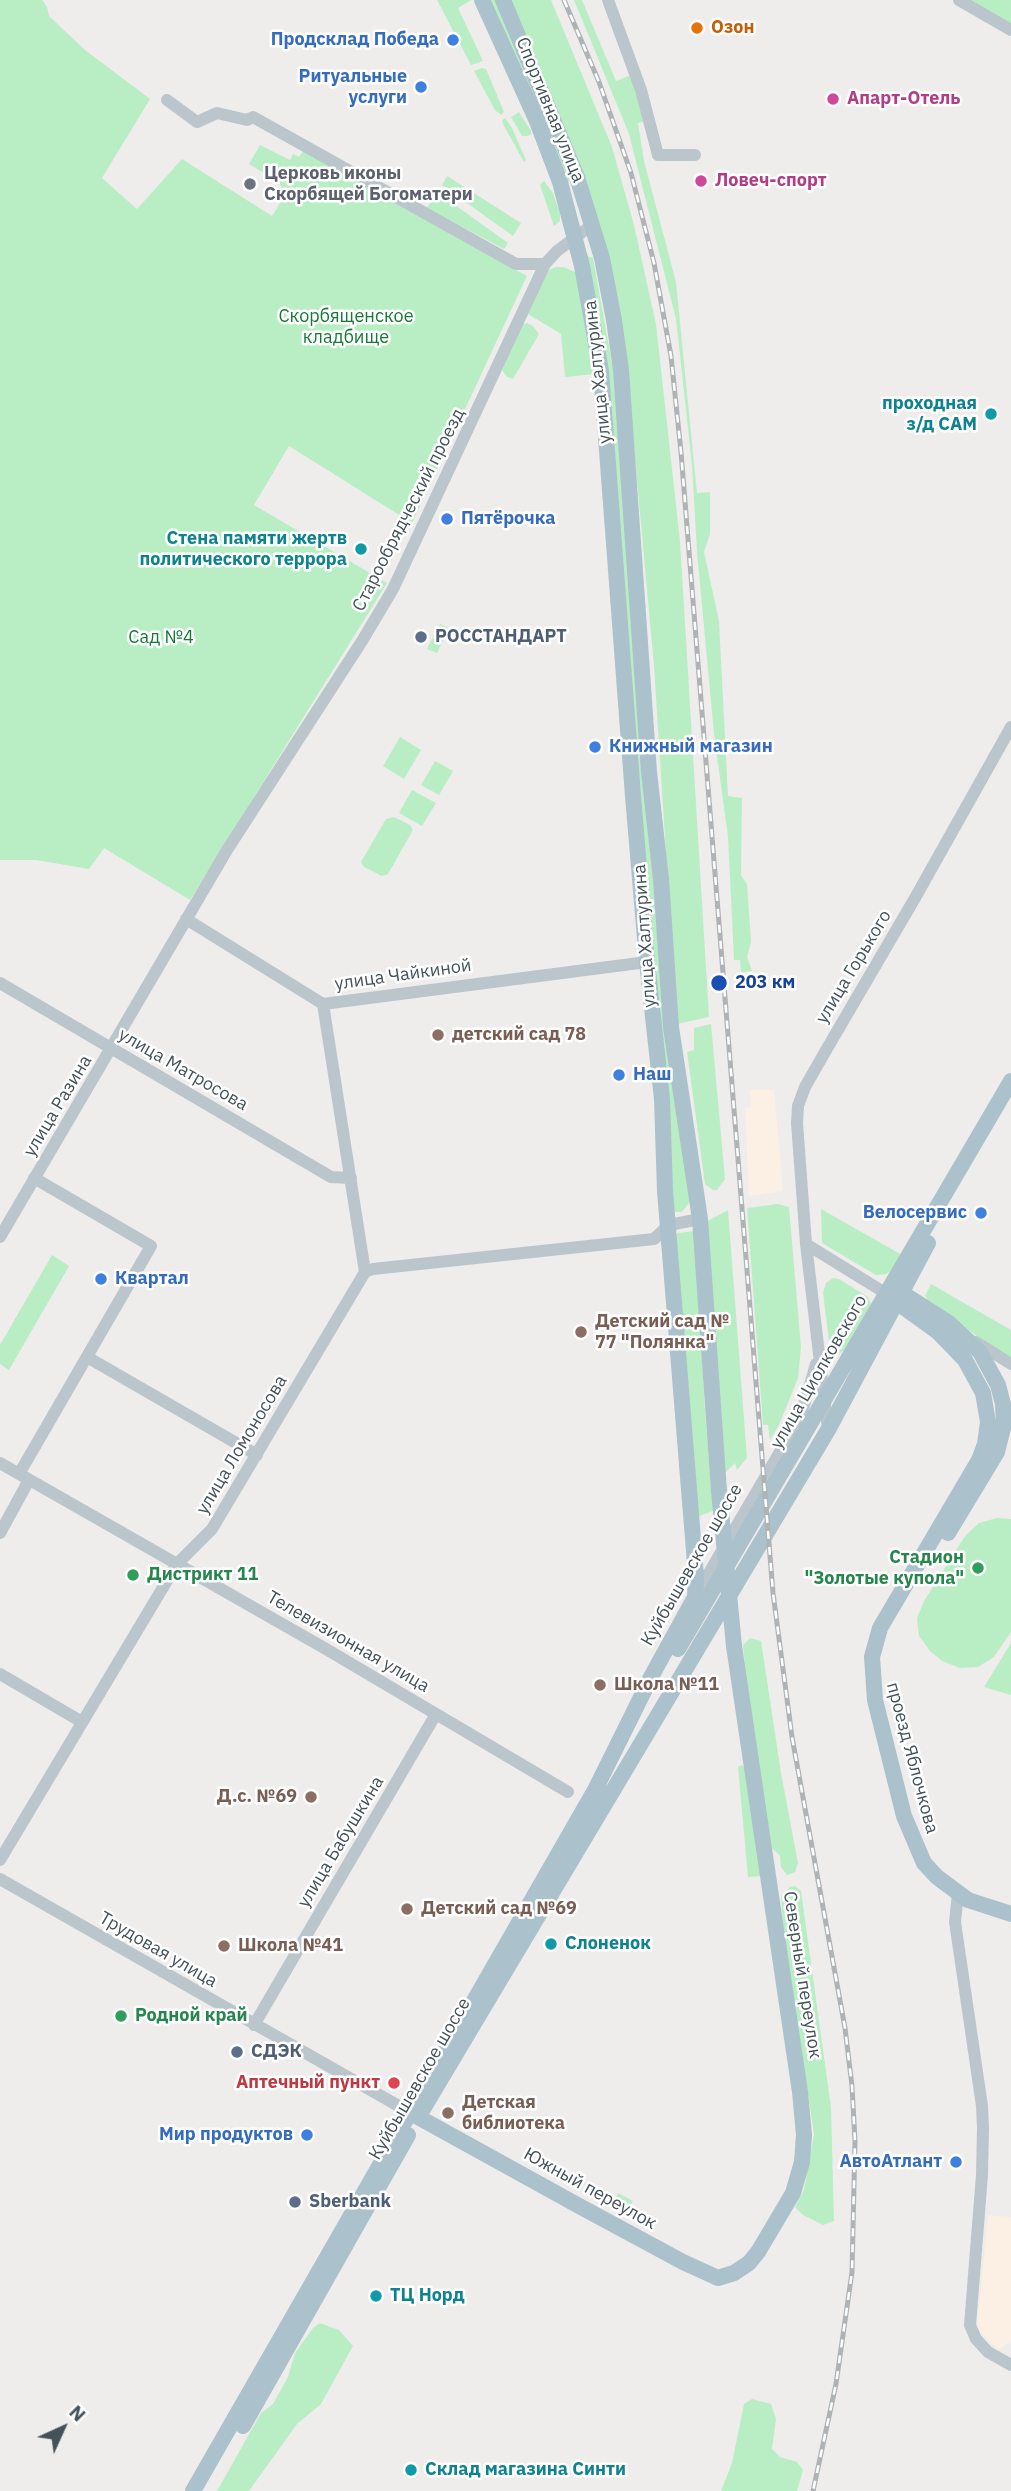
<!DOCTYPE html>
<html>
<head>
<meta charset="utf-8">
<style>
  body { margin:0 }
  #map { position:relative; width:1011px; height:2491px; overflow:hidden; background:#efecec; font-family:"IBM Plex Sans",sans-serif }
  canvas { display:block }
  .north { position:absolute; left:28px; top:2393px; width:70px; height:70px; -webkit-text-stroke:5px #fff; paint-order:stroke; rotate:45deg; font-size:19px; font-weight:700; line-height:28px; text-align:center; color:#445359 }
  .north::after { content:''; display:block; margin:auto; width:24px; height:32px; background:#445359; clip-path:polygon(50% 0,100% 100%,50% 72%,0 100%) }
</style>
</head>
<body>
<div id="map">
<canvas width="1011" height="2491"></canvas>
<div class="north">N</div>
</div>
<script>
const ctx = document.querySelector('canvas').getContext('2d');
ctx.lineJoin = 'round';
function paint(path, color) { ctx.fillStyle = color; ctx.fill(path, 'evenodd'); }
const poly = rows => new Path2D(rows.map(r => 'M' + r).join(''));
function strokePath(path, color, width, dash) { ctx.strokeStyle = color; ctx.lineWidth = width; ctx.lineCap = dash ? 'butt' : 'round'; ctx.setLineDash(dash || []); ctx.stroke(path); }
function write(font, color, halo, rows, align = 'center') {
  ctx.font = font + ' "IBM Plex Sans",sans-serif'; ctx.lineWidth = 5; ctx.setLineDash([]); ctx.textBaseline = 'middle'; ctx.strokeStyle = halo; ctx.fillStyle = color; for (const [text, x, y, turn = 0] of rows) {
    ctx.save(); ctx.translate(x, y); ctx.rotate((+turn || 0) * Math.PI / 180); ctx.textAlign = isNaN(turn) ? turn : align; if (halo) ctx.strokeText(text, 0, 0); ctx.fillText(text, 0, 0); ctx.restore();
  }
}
const commercial = poly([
  [750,1090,774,1090,783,1191,749,1196,745,1108,751,1107],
  [988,2215,1011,2217,1011,2341,998,2350,977,2328]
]);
const green = poly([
  [0,0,42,0,47,7,49,16,85,50,150,99,102,178,137,209,182,159,272,216,285,195,279,182,249,164,260,145,290,160,293,154,299,157,303,151,527,276,412,523,289,446,254,505,387,583,190,900,104,848,89,869,36,860,0,860],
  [437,0,471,0,458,8,483,61,471,65],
  [488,0,495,0,570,180,568,183,565,184],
  [506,0,551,0,612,147,634,225,656,324,680,541,709,1017,677,1024,654,666,623,328,607,251],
  [574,0,582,0,616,81,633,74,648,121,638,123,644,161,676,282,697,493,710,492,710,534,704,552,719,621,728,796,742,798,741,875,747,884,751,942,747,957,752,971,741,972,740,960,734,960,728,837,714,734,697,552,692,465,676,319,629,134],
  [960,0,1011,0,1011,29],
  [482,68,486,69,504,112,501,115,495,110,474,71],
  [519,112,531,131,531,134,528,136,522,136,511,117],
  [505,118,512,128,526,160,524,162,503,124,502,120],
  [447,176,521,223,513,236,442,185],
  [544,181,553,193,560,213,560,221,554,226,540,185],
  [437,192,508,243,504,249,427,208],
  [587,256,593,258,613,369,638,666,659,961,692,1199,682,1212,676,1212,672,1209],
  [556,267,563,267,577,273,595,374,565,377,561,334,528,314,545,276,549,270],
  [527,323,533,326,539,334,513,379,507,377,502,370,523,324],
  [440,624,449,628,437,653,427,649],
  [400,737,421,750,404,779,383,766],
  [435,761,453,771,439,795,421,785],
  [412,790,436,803,422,826,399,813],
  [394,817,410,825,413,830,388,874,382,876,364,867,361,862,386,819],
  [711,1024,725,1179,717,1190,713,1190,705,1184,687,1052,694,1050,694,1028],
  [778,1204,789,1207,801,1347,798,1378,779,1425,770,1440,768,1425,763,1425,747,1208],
  [821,1209,902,1255,895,1268,886,1274,876,1275,822,1243],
  [728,1210,747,1458,737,1470,735,1463,723,1475,706,1222],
  [695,1231,705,1411,712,1499,715,1510,697,1517,675,1236,678,1233],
  [52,1255,69,1266,9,1370,0,1364,0,1345],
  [833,1278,839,1279,868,1297,871,1304,846,1349,840,1353,834,1353,830,1349,823,1293,826,1283],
  [931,1284,1011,1330,1011,1359,930,1304,925,1296],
  [997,1518,1011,1519,1011,1632,994,1657,978,1667,960,1668,942,1661,930,1651,919,1636,917,1618,924,1601,965,1536,979,1523],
  [750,1638,761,1641,781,1773,798,1863,795,1872,787,1875,781,1867,780,1856,772,1848,749,1712,743,1645],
  [1011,1643,1011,1695,984,1687],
  [741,1765,745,1767,761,1876,748,1877,738,1767],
  [795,1886,801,1891,831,2107,834,2221,823,2225,803,2215,795,2207,804,2190,814,2134,783,1927,781,1896,790,1887],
  [618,2193,633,2201,625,2215,611,2207],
  [320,2323,339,2330,353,2346,321,2404,297,2424,249,2491,217,2491,261,2413,273,2404,288,2377,295,2353,313,2328],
  [752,2399,771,2404,776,2419,772,2449,780,2457,797,2462,803,2470,797,2491,721,2491,732,2463,744,2404]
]);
const minor = poly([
  [608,0,641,90,658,155,695,155],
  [959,0,1011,30],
  [167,100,197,122,217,113,247,120,253,117,516,264,545,264],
  [186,919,323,1004,647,962],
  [0,983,331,1177,351,1178],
  [0,1237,227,850,362,641,393,589,545,264,557,251,592,225],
  [806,1244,887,1294],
  [365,1272,373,1269,654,1239,669,1225,700,1219],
  [976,1342,1011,1364],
  [87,1357,257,1455],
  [828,1430,806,1244,797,1123,798,1106,805,1087,825,1052,915,898,1011,727],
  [0,1463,326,1649,568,1792],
  [19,1474,151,1246,34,1178],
  [0,1533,29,1480],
  [696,1595,801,1416,816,1364],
  [0,1674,82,1722],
  [0,1860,177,1564,212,1529,365,1272,323,1004],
  [0,1879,418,2117],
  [958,1893,955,1922,982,2106,983,2128,982,2175,970,2325,976,2339,988,2352,1011,2365],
  [254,2025,436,1714]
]);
const major = poly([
  [482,0,536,119,560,182,582,266,601,371,633,796,647,962,662,1099,665,1191,696,1576,695,1597,651,1677,594,1792],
  [503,0,577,177,602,258,614,320,621,370,649,772,661,879,671,1027,700,1219,719,1491],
  [902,1293,949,1323,980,1352,998,1385,1003,1404,1004,1424,997,1452,948,1533],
  [891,1298,938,1332,965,1360,983,1393,988,1422,985,1444,979,1460,880,1628,872,1657,875,1700,904,1816,924,1863,937,1877,968,1900,1011,1914],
  [678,1649,1011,1081],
  [423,2109,828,1430,928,1243],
  [418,2117,581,2207,683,2262,718,2278,734,2273,749,2263,758,2252,793,2193,802,2162,804,2135,800,2092,734,1646],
  [243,2426,408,2135],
  [193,2491,599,1783]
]);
const rail = poly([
  [564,0,599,82,631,173,654,263,671,356,681,452,773,1593,792,1737,845,2028,852,2086,855,2141,852,2272,836,2384,813,2491]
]);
const majorBridge = poly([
  [719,1491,734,1646]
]);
const markers = [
  [697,28,7,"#e8710a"],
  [453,40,7,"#3f7fe0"],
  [421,87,7,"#3f7fe0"],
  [833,99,7,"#d1479c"],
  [701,181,7,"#d1479c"],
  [250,184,7,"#6b7280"],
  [991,414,7,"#0f9aa8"],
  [447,519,7,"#3f7fe0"],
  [361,549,7,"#0f9aa8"],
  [421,637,7,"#5c6f8a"],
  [595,747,7,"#3f7fe0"],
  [719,983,9,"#1a4fb4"],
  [438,1035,7,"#8d6e63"],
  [619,1075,7,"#3f7fe0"],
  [981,1213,7,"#3f7fe0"],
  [101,1279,7,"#3f7fe0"],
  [581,1332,7,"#8d6e63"],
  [978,1568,7,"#2e9e5b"],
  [133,1575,7,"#2e9e5b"],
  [600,1685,7,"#8d6e63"],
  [311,1797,7,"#8d6e63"],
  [407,1909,7,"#8d6e63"],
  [551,1944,7,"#0f9aa8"],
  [224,1946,7,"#8d6e63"],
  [121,2016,7,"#2e9e5b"],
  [237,2052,7,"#5c6f8a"],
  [394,2083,7,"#e0444e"],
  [448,2113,7,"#8d6e63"],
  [307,2135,7,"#3f7fe0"],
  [956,2162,7,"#3f7fe0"],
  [295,2202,7,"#5c6f8a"],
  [376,2296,7,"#0f9aa8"],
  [411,2470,7,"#0f9aa8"]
];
const foodNames = [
  ["Озон",711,28]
];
const shopNames = [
  ["Продсклад Победа",439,40],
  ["Ритуальные",407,77],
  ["услуги",407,98],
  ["Пятёрочка",461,519,"left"],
  ["Книжный магазин",609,747,"left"],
  ["Наш",633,1075,"left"],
  ["Велосервис",967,1213],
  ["Квартал",115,1279,"left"],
  ["Мир продуктов",293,2135],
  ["АвтоАтлант",942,2162]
];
const hotelNames = [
  ["Апарт-Отель",847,99],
  ["Ловеч-спорт",715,181]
];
const streetNames = [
  ["Спортивная улица",550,110,68],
  ["улица Халтурина",598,372,-96],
  ["Старообрядческий проезд",409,510,-63],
  ["улица Халтурина",645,936,-94],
  ["улица Горького",854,967,-59],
  ["улица Чайкиной",403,975,-8],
  ["улица Матросова",183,1070,30],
  ["улица Разина",58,1106,-59],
  ["улица Циолковского",819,1372,-60],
  ["улица Ломоносова",242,1445,-59],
  ["Куйбышевское шоссе",692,1565,-60],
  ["Телевизионная улица",348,1642,30],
  ["проезд Яблочкова",912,1758,75],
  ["улица Бабушкина",341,1842,-59],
  ["Трудовая улица",158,1950,30],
  ["Северный переулок",802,1975,81],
  ["Куйбышевское шоссе",420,2079,-60],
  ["Южный переулок",590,2189,29]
];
const worshipNames = [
  ["Церковь иконы",264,174],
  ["Скорбящей Богоматери",264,195]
];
const parkNames = [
  ["Скорбященское",346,317],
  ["кладбище",346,338],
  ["Сад №4",161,638]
];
const cultureNames = [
  ["проходная",977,404,"right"],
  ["з/д САМ",977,425,"right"],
  ["Стена памяти жертв",347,539,"right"],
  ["политического террора",347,560,"right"],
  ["Слоненок",565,1944],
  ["ТЦ Норд",390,2296],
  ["Склад магазина Синти",425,2470]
];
const serviceNames = [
  ["РОССТАНДАРТ",435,637],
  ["СДЭК",251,2052],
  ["Sberbank",309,2202]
];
const transitNames = [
  ["203 км",735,983]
];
const educationNames = [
  ["детский сад 78",452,1035],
  ["Детский сад №",595,1322],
  ["77 \"Полянка\"",595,1343],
  ["Школа №11",614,1685],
  ["Д.с. №69",297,1797,"right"],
  ["Детский сад №69",421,1909],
  ["Школа №41",238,1946],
  ["Детская",462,2103],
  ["библиотека",462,2124]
];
const leisureNames = [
  ["Стадион",964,1558,"right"],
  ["\"Золотые купола\"",964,1579,"right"],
  ["Дистрикт 11",147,1575],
  ["Родной край",135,2016]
];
const healthNames = [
  ["Аптечный пункт",380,2083]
];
paint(commercial, '#fbf0e3');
paint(green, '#b9eec5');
strokePath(minor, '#bac6cc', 12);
strokePath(major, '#abc1cb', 16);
strokePath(rail, '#aeb3b6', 5);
strokePath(rail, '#fff', 2.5, [8]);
strokePath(majorBridge, '#abc1cb', 16);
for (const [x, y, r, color] of markers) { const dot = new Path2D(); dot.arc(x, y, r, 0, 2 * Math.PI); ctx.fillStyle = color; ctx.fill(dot); strokePath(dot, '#fff', 2.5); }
write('bold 18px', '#c56008', '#fff', foodNames, 'left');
write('bold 18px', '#366cbe', '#fff', shopNames, 'right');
write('bold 18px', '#b23c85', '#fff', hotelNames, 'left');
write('18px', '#445359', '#fff', streetNames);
write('bold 18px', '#5b616d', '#fff', worshipNames, 'left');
write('18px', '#167938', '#fff', parkNames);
write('bold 18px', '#0d838f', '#fff', cultureNames, 'left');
write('bold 18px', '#4e5e75', '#fff', serviceNames, 'left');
write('bold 18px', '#164399', '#fff', transitNames, 'left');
write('bold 18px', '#785e54', '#fff', educationNames, 'left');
write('bold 18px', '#27864d', '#fff', leisureNames, 'left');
write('bold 18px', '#be3a42', '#fff', healthNames, 'right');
</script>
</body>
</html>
